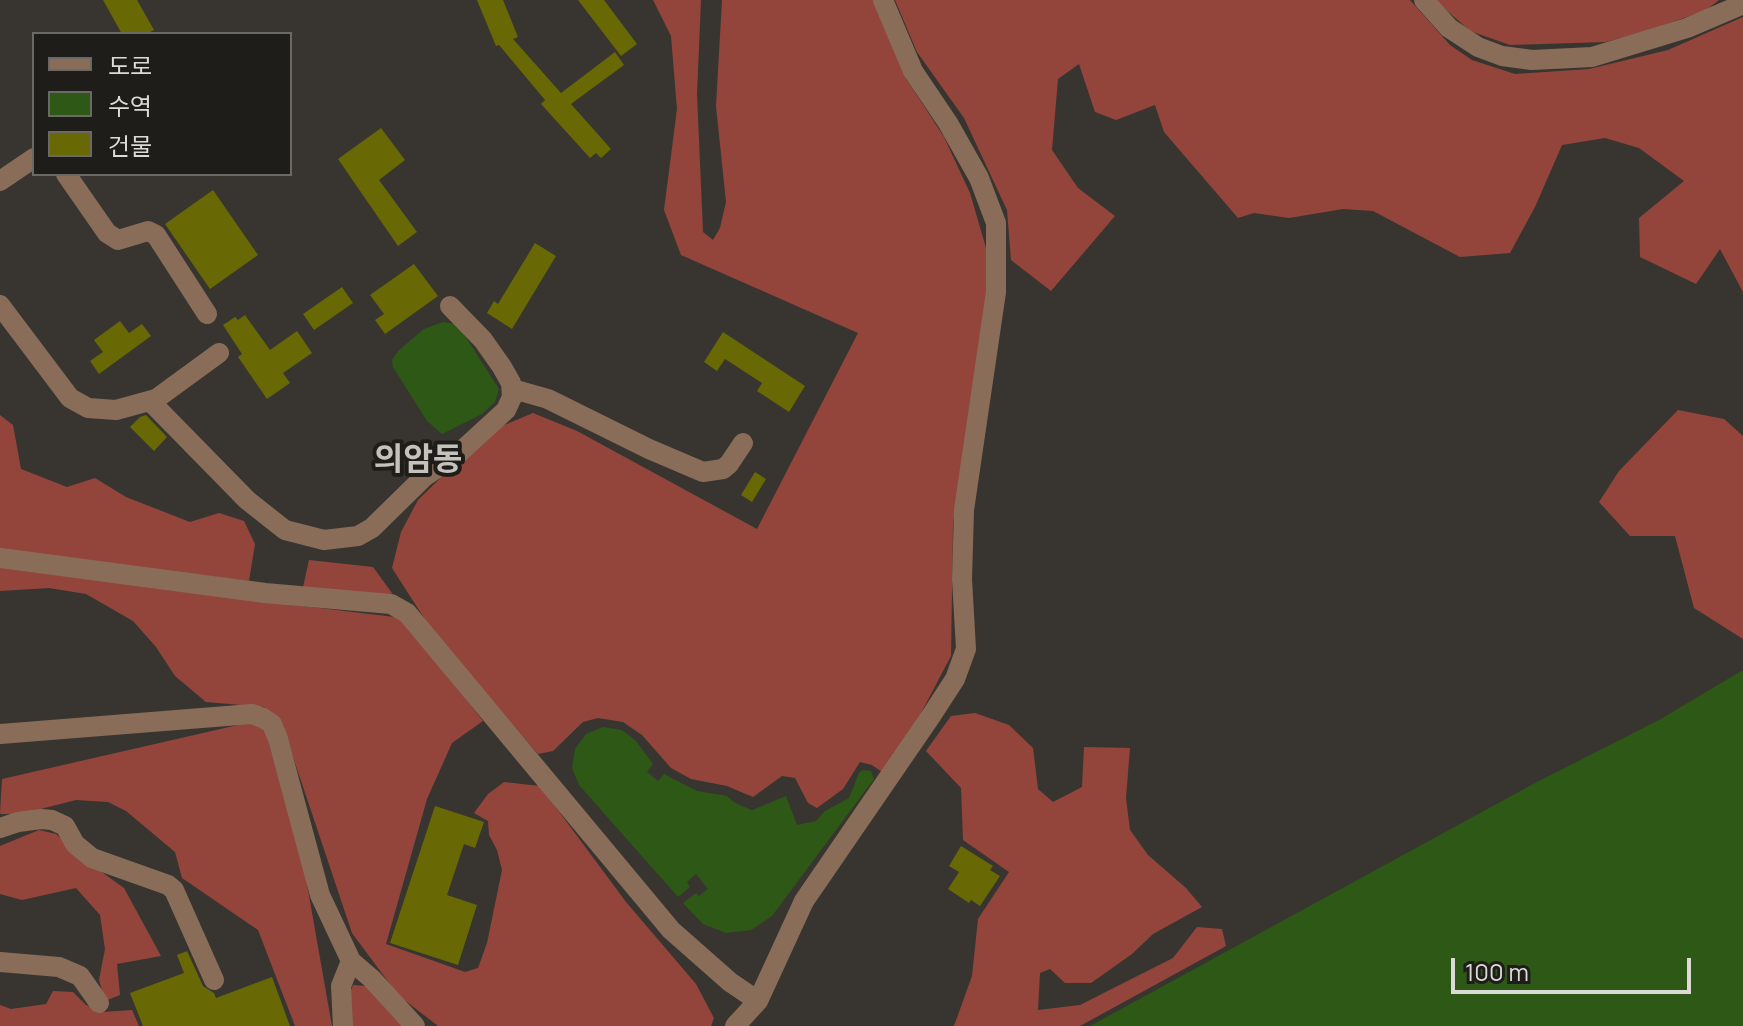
<!DOCTYPE html>
<html>
<head>
<meta charset="utf-8">
<style>
  body { margin:0 }
  #map { position:relative; width:1743px; height:1026px; overflow:hidden; background:#383530; font-family:Manrope,"Noto Sans KR",sans-serif }
  canvas { display:block }
  .legend { position:absolute; left:32px; top:32px; width:260px; height:144px; box-sizing:border-box; background:#1e1d1a; border:2px solid #6a6965; margin:0; padding:10px 14px; list-style:none; font-size:24px; color:#dbdad6 }
  .legend li { display:flex; align-items:center; gap:16px; height:40px }
  .legend b { width:40px; border:2px solid #6a6965 }
  .scale { position:absolute; left:1451px; top:958px; width:240px; height:36px; box-sizing:border-box; border:4px solid #dbdad6; border-top:0; padding-left:10px; font-size:24px; line-height:28px; white-space:nowrap; color:#dbdad6; -webkit-text-stroke:6px #1e1d1a; paint-order:stroke }
</style>
</head>
<body>
<div id="map">
<canvas width="1743" height="1026"></canvas>
<ul class="legend">
<li><b style="height:10px;background:#8a6d59"></b>도로</li>
<li><b style="height:22px;background:#2d5816"></b>수역</li>
<li><b style="height:22px;background:#686804"></b>건물</li>
</ul>
<div class="scale">100 m</div>
</div>
<script>
const ctx = document.querySelector('canvas').getContext('2d');
ctx.lineJoin = 'round';
function paint(path, color) { ctx.fillStyle = color; ctx.fill(path, 'evenodd'); }
const poly = rows => new Path2D(rows.map(r => 'M' + r).join(''));
function strokePath(path, color, width, dash) { ctx.strokeStyle = color; ctx.lineWidth = width; ctx.lineCap = dash ? 'butt' : 'round'; ctx.setLineDash(dash || []); ctx.stroke(path); }
function write(font, color, halo, rows, align = 'center') {
  ctx.font = font + ' Manrope,"Noto Sans KR",sans-serif'; ctx.lineWidth = 8; ctx.setLineDash([]); ctx.textBaseline = 'middle'; ctx.strokeStyle = halo; ctx.fillStyle = color; for (const [text, x, y, turn = 0] of rows) {
    ctx.save(); ctx.translate(x, y); ctx.rotate((+turn || 0) * Math.PI / 180); ctx.textAlign = isNaN(turn) ? turn : align; if (halo) ctx.strokeText(text, 0, 0); ctx.fillText(text, 0, 0); ctx.restore();
  }
}
const forest = poly([
  [653,0,701,0,697,94,703,232,713,240,720,228,726,202,716,106,722,0,873,0,907,80,944,137,970,193,986,248,986,311,953,523,951,656,920,715,882,772,872,765,860,762,843,789,817,808,808,803,795,778,782,776,753,797,727,786,691,779,671,768,642,735,623,722,598,718,583,722,553,751,538,754,433,632,392,568,401,532,418,500,459,460,502,426,533,413,577,431,757,529,858,333,681,255,664,210,677,109,671,36],
  [895,0,1410,0,1450,45,1472,60,1515,74,1589,69,1668,50,1743,17,1743,292,1720,249,1696,284,1640,257,1639,218,1684,181,1639,148,1605,138,1562,145,1535,207,1510,253,1460,257,1373,211,1343,209,1289,218,1254,213,1238,218,1164,132,1155,105,1116,120,1095,112,1079,64,1058,79,1052,150,1078,188,1115,216,1051,291,1011,260,1007,210,964,118,917,52],
  [1435,0,1719,0,1706,10,1656,28,1606,42,1510,45,1470,31],
  [1678,410,1724,419,1743,436,1743,639,1694,608,1675,536,1630,536,1599,502,1619,471],
  [0,415,13,425,21,469,67,487,95,478,126,497,190,522,219,513,244,521,255,544,249,581,0,549],
  [309,560,373,567,392,593,388,598,302,592],
  [0,563,203,594,403,618,483,721,452,743,427,799,386,944,465,972,478,968,487,943,502,870,497,850,489,835,488,821,474,813,488,794,504,782,540,786,626,902,696,984,714,1018,711,1026,438,1026,398,995,352,933,282,724,264,707,206,702,175,676,156,647,133,621,86,594,49,588,0,591],
  [975,713,1009,725,1033,748,1038,789,1053,802,1082,787,1084,747,1130,748,1126,798,1130,830,1148,855,1186,888,1202,907,1153,934,1132,954,1091,983,1065,983,1050,969,1040,973,1038,1010,1080,1005,1173,958,1197,927,1222,929,1226,946,1080,1026,954,1026,972,976,978,919,1009,872,963,840,961,788,926,751,951,716],
  [251,722,265,729,305,873,332,1026,295,1026,258,930,182,878,175,852,126,811,108,802,76,800,21,814,0,814,2,779],
  [39,830,56,834,89,863,124,888,161,956,117,964,120,995,105,1001,99,980,105,949,100,915,76,888,22,900,0,894,0,846],
  [353,985,366,986,406,1026,349,1026,348,998],
  [53,991,73,992,86,1005,103,1012,132,1010,139,1026,0,1026,0,1005,11,1009,46,1004]
]);
const water = poly([
  [443,322,455,324,460,328,499,389,495,402,482,414,442,434,427,421,393,367,392,360,398,351,424,329],
  [1743,670,1743,1026,1090,1026,1535,783,1659,720],
  [603,727,622,730,636,741,653,764,647,772,658,781,664,774,697,791,727,796,735,803,752,810,786,796,797,825,816,821,825,811,849,798,859,773,862,770,871,771,874,779,772,916,751,930,726,933,703,924,683,903,696,893,699,896,708,889,696,874,687,882,690,887,678,897,579,785,572,768,575,749,586,734]
]);
const building = poly([
  [103,0,137,0,154,30,146,34,122,34],
  [477,0,503,0,518,37,513,39,561,93,615,52,624,65,571,104,611,149,601,158,596,153,590,158,541,104,545,100,499,45,496,46],
  [578,0,604,0,637,44,621,56],
  [381,128,405,160,379,180,417,232,398,246,338,159],
  [213,190,258,255,210,289,165,224],
  [535,243,556,256,512,329,487,313,494,301,498,304],
  [414,264,438,296,385,334,375,320,384,314,370,295],
  [342,287,353,303,314,330,303,314],
  [245,315,270,350,297,331,312,353,283,373,290,383,267,399,238,357,242,354,223,325,235,317,238,320],
  [120,321,129,333,142,324,151,336,99,374,90,361,103,352,94,340],
  [723,332,805,386,789,412,757,391,762,383,725,359,717,371,704,362],
  [146,415,167,437,154,451,130,427,140,417],
  [755,472,766,479,752,502,741,495],
  [435,806,484,822,475,848,464,844,447,895,477,905,458,965,390,943],
  [961,846,993,866,990,870,1000,876,980,906,971,900,969,903,948,889,959,872,949,866],
  [187,951,203,986,214,993,216,998,272,977,290,1026,143,1026,130,993,184,973,177,955]
]);
const minor = poly([
  [1424,0,1449,28,1478,47,1502,56,1532,60,1592,57,1687,28,1743,4],
  [66,174,107,233,118,240,148,231,156,235,207,314],
  [0,181,34,158],
  [0,305,70,398,88,408,116,410,156,399,219,353],
  [513,389,548,399,649,449,703,472,723,469,729,464,743,443],
  [150,401,247,500,285,530,324,540,358,536,372,528,424,477,458,454,506,410,512,397,511,383,502,367,483,340,450,306],
  [0,558,265,593,391,604,407,613,671,930,730,982,758,1001],
  [0,734,252,714,263,718,272,724,278,739,320,895,351,961,372,979,415,1026],
  [0,828,18,822,41,819,52,820,65,826,75,844,92,858,168,885,174,890,214,980],
  [0,962,59,967,80,976,99,1003],
  [343,1026,341,986,351,961],
  [735,1026,758,1001,804,901,931,716,955,679,966,649,962,579,964,510,996,292,996,223,979,178,948,123,913,71,883,0]
]);
const quarterNames = [
  ["의암동",418,461]
];
paint(forest, '#93453c');
paint(water, '#2d5816');
paint(building, '#686804');
strokePath(minor, '#8a6d59', 20);
write('bold 32px', '#c5c2bb', '#1e1d1a', quarterNames);
</script>
</body>
</html>
